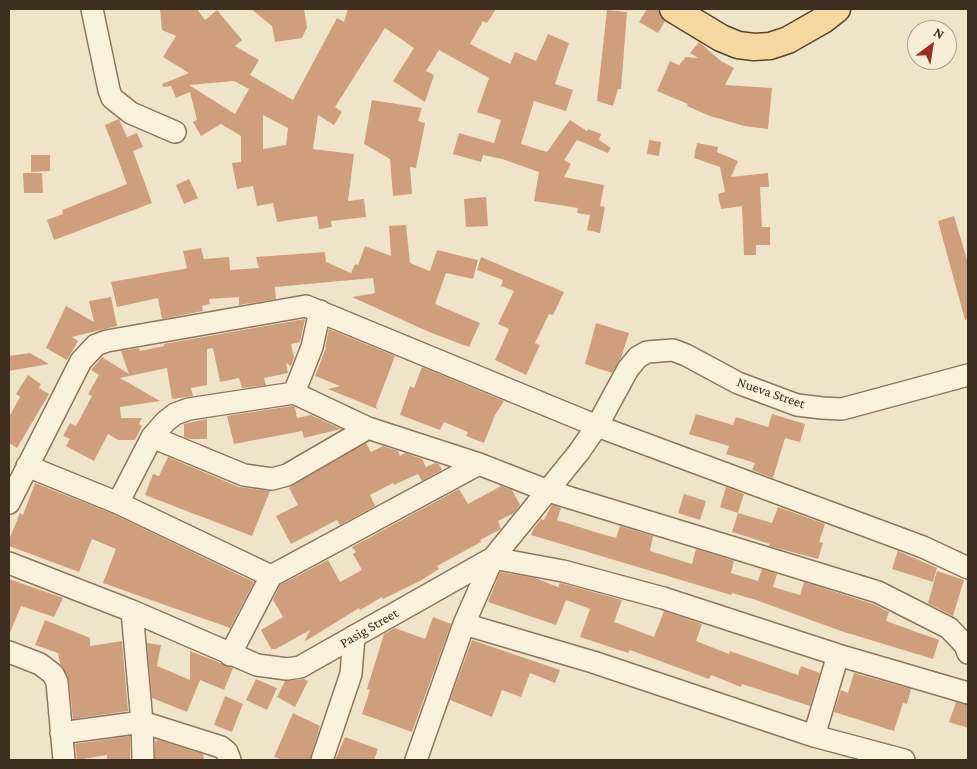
<!DOCTYPE html>
<html>
<head>
<meta charset="utf-8">
<style>
  body { margin:0 }
  #map { position:relative; width:977px; height:769px; overflow:hidden; background:#f0e4c8; font-family:"Crimson Pro",serif }
  canvas { display:block }
  .frame { position:absolute; inset:0; border:10px solid #3d2e20; pointer-events:none }
  .north { position:absolute; left:907px; top:20px; width:50px; height:50px; box-sizing:border-box; background:#f7eed8; border:1px solid #ada18e; border-radius:50%; rotate:31deg; font-size:14px; font-weight:700; line-height:20px; text-align:center; color:#3d2e20 }
  .north::after { content:''; display:block; margin:auto; width:18px; height:22px; background:#9e2a2b; clip-path:polygon(50% 0,100% 100%,50% 72%,0 100%) }
</style>
</head>
<body>
<div id="map">
<canvas width="977" height="769"></canvas>
<div class="frame"></div>
<div class="north">N</div>
</div>
<script>
const ctx = document.querySelector('canvas').getContext('2d');
ctx.lineJoin = 'round';
function paint(path, color) { ctx.fillStyle = color; ctx.fill(path, 'evenodd'); }
const poly = rows => new Path2D(rows.map(r => 'M' + r).join(''));
function strokePath(path, color, width, dash) { ctx.strokeStyle = color; ctx.lineWidth = width; ctx.lineCap = dash ? 'butt' : 'round'; ctx.setLineDash(dash || []); ctx.stroke(path); }
function write(font, color, halo, rows, align = 'center') {
  ctx.font = font + ' "Crimson Pro",serif'; ctx.lineWidth = 4; ctx.setLineDash([]); ctx.textBaseline = 'middle'; ctx.strokeStyle = halo; ctx.fillStyle = color; for (const [text, x, y, turn = 0] of rows) {
    ctx.save(); ctx.translate(x, y); ctx.rotate((+turn || 0) * Math.PI / 180); ctx.textAlign = isNaN(turn) ? turn : align; if (halo) ctx.strokeText(text, 0, 0); ctx.fillText(text, 0, 0); ctx.restore();
  }
}
const building = poly([
  [160,9,197,9,205,20,217,10,242,40,235,46,259,60,250,75,293,100,337,18,344,22,348,9,496,9,487,23,483,21,470,44,510,64,515,52,536,61,548,34,569,43,555,84,573,90,566,111,534,101,521,144,547,152,570,120,587,131,588,129,601,134,599,140,611,148,608,153,577,140,564,160,571,164,564,177,604,185,600,206,605,207,600,233,587,230,590,215,577,213,578,208,534,201,539,172,502,159,483,155,481,162,453,154,459,133,494,143,501,120,477,112,489,78,439,50,426,71,434,75,425,102,393,81,414,48,385,28,335,107,342,112,334,125,318,115,313,149,354,154,348,201,364,199,366,217,331,221,332,227,319,229,317,216,277,222,273,203,257,206,253,186,237,189,232,163,241,162,241,136,221,124,201,136,193,122,197,120,190,92,176,98,171,86,163,87,162,84,189,73,163,57,176,36,162,30],
  [234,81,249,89,235,114,189,85],
  [263,115,288,128,286,145,263,149],
  [251,9,304,9,307,27,302,38,275,42,272,26],
  [647,9,658,9,660,16,665,21,658,33,639,22],
  [607,10,627,12,621,89,618,89,613,106,597,101],
  [699,42,721,61,734,68,725,85,772,88,768,129,744,126,710,116,687,106,688,104,657,91,670,61,679,65,686,57,698,58,690,53],
  [372,100,422,108,418,121,425,123,416,168,410,167,412,194,393,196,390,159,364,144],
  [119,119,127,137,137,133,143,147,133,151,152,203,54,240,47,220,63,214,62,210,127,184,105,125],
  [649,140,661,142,659,156,647,154],
  [697,143,718,147,717,152,738,161,731,177,768,173,769,187,760,187,762,227,770,227,770,245,756,245,756,255,744,255,742,206,721,209,718,194,725,192,720,167,694,158],
  [31,155,50,155,50,171,31,172],
  [23,173,42,173,43,193,24,193],
  [189,179,198,198,184,204,176,185],
  [486,197,488,226,466,227,464,199],
  [954,216,968,263,968,319,965,320,938,221],
  [406,225,410,263,430,271,437,250,478,260,473,279,446,273,435,304,480,323,469,347,429,332,352,297,375,293,373,278,275,287,276,299,239,305,239,297,209,299,210,304,202,306,203,311,162,319,158,298,117,307,111,282,184,269,187,268,183,251,201,248,204,259,229,257,230,270,259,268,256,257,325,252,326,262,351,273,355,264,358,265,365,246,391,256,389,226],
  [481,257,564,292,553,315,549,314,535,343,540,345,526,375,495,360,509,329,498,324,514,291,501,286,503,280,477,270],
  [111,297,117,326,72,337,78,341,67,360,46,348,66,306,94,322,89,301],
  [305,319,300,342,291,344,294,358,291,366,286,363,288,373,264,378,266,385,242,388,239,378,220,382,213,348,207,349,207,385,191,388,193,396,172,399,167,368,120,378,160,401,120,407,121,418,142,418,139,424,142,426,135,440,118,440,108,434,94,461,66,446,70,439,63,436,70,423,76,426,92,396,88,394,99,375,91,370,102,357,129,374,121,351,139,348,140,351,164,346,164,344],
  [596,323,629,333,621,358,612,373,585,364],
  [329,329,395,356,376,406,377,409,328,389,340,386,315,376,326,348,325,347],
  [30,353,49,364,9,371,9,356],
  [422,367,504,401,495,415,484,443,466,436,468,432,444,422,440,430,400,415,410,386,414,388],
  [28,375,41,384,39,388,49,394,17,448,9,443,9,417,20,397,16,394],
  [292,406,295,407,297,418,311,415,341,429,304,438,302,431,234,444,227,416],
  [696,414,733,425,736,417,768,427,772,414,805,424,800,442,785,438,773,478,752,470,755,463,726,454,729,446,689,434],
  [207,419,207,439,190,439,184,437,184,424],
  [366,443,371,452,383,446,398,451,400,456,405,453,422,459,426,467,435,463,439,464,442,470,422,481,418,474,394,485,393,483,370,495,375,506,340,525,337,520,333,522,291,544,276,516,298,505,289,488],
  [168,457,239,487,270,491,252,536,145,495,153,474,159,476],
  [35,483,113,514,254,582,230,628,103,583,116,549,92,539,79,572,9,546,9,540,20,513,23,515],
  [501,486,512,490,520,505,514,513,498,521,501,529,480,540,481,542,437,566,439,569,420,581,383,599,382,597,360,610,359,608,304,642,310,630,276,649,271,649,261,630,283,617,273,600,280,585,328,560,340,582,362,570,353,554,356,552,352,547,459,489,468,504],
  [726,487,744,494,738,513,720,507],
  [684,494,706,501,700,520,678,513],
  [552,505,561,508,557,520,595,532,616,538,620,526,653,536,650,551,692,564,696,549,734,561,731,573,758,581,762,569,777,574,773,587,800,595,804,582,873,604,889,612,886,621,939,640,933,659,841,631,756,600,732,593,731,595,531,535,534,528,541,519,544,520],
  [778,507,825,524,819,542,823,543,818,559,769,546,770,544,732,532,738,513,772,523],
  [898,551,937,568,933,582,892,569],
  [937,571,964,580,953,616,928,603],
  [500,572,535,578,558,587,560,583,622,600,614,622,654,637,664,611,702,624,696,641,729,654,730,651,798,675,801,666,820,673,810,706,742,684,741,687,711,675,709,679,630,650,628,653,580,637,590,609,566,600,556,625,488,602],
  [9,579,63,598,54,617,21,606,9,635],
  [433,617,451,624,412,732,362,714,370,690,367,689,384,634,395,628,425,639],
  [45,620,90,638,90,646,122,641,128,711,73,719,69,681,60,663,58,653,35,645],
  [472,640,560,670,555,683,530,673,521,697,502,690,492,717,450,700],
  [147,643,161,645,157,666,190,680,190,651,233,668,224,690,200,680,187,712,152,698],
  [854,673,911,689,907,704,903,703,894,731,834,712,841,690,848,693],
  [256,679,277,688,267,710,246,700],
  [304,679,308,681,295,707,277,697,285,681],
  [225,696,243,704,232,732,214,725],
  [956,702,968,705,968,728,949,722],
  [293,713,320,726,310,760,283,760,274,757],
  [130,736,130,760,107,760,107,755,77,760,75,744],
  [345,737,378,749,374,760,335,760],
  [158,740,203,754,204,760,155,760,155,741]
]);
const minor = poly([
  [92,9,109,90,112,98,131,113,175,132],
  [294,393,312,347,320,311],
  [152,437,244,475,272,479,287,475,368,428],
  [27,466,118,503,271,576,479,464],
  [9,503,81,361,96,345,107,341,306,306,597,426,923,547,968,568],
  [118,503,152,437,165,422,175,414,189,409,294,393,368,428,479,464,548,491,878,592,949,628,965,645,968,653],
  [9,563,132,611,257,665,287,669,300,667,493,558,579,452,597,426,628,369,638,357,647,352,673,350,686,355,738,383,797,405,822,408,842,409,968,375],
  [132,611,142,722,143,760],
  [464,624,593,662,814,736,904,760],
  [9,652,40,664,53,674,57,682,64,760],
  [230,655,271,576],
  [61,733,142,722,221,747,227,752,230,760],
  [814,736,838,655],
  [322,760,351,674,354,636],
  [416,760,464,624,493,558,563,571,663,598,838,655,968,693]
]);
const major = poly([
  [673,9,721,38,738,45,754,47,770,46,788,40,823,20,837,9]
]);
const streetNames = [
  ["Nueva Street",771,393,19],
  ["Pasig Street",369,628,-30]
];
paint(building, '#cf9f7d');
strokePath(minor, '#8d765c', 24);
strokePath(major, '#5b4430', 29);
strokePath(minor, '#faf1dc', 21);
strokePath(major, '#f3d9a0', 26);
write('14px', '#3d2e20', '#f7eed8', streetNames);
</script>
</body>
</html>
